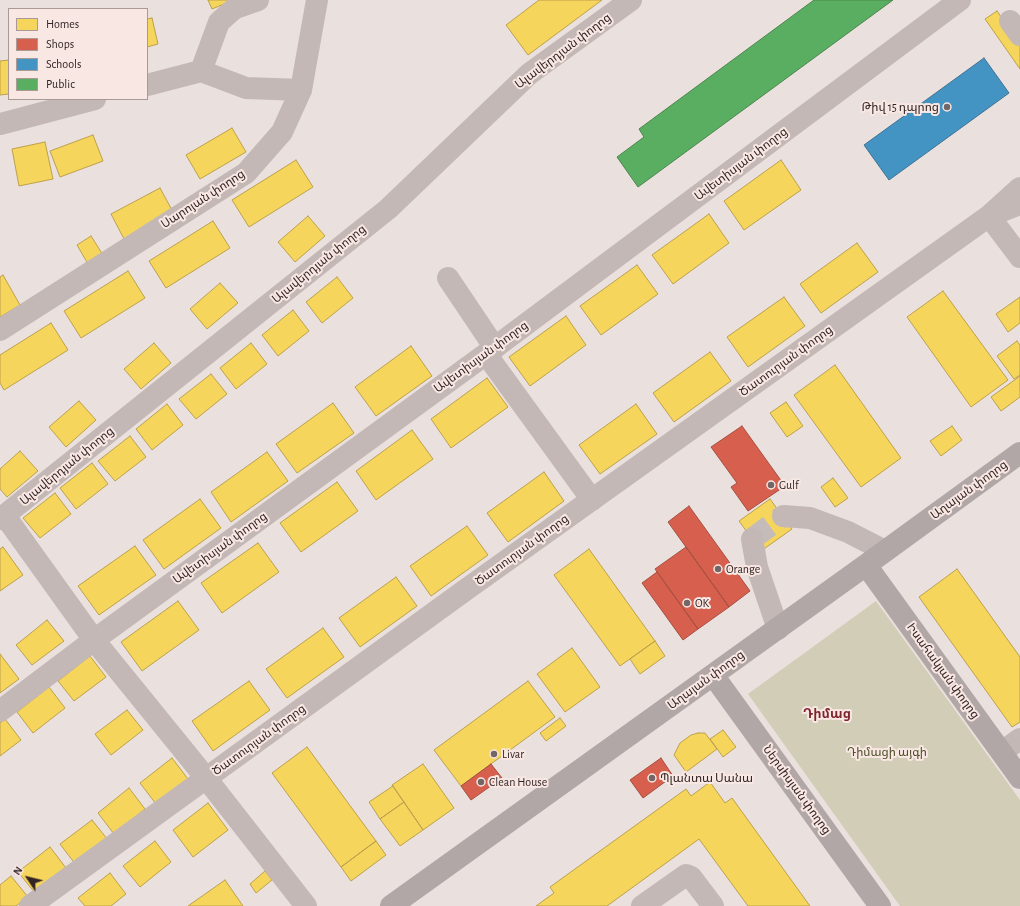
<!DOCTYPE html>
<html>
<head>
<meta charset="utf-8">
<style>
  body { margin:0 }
  #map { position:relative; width:1020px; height:906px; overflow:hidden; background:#eae0dd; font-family:"Alegreya Sans",sans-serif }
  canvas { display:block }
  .legend { position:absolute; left:8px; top:8px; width:140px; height:92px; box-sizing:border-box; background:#f8e7e3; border:1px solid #a99997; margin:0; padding:5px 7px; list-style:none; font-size:12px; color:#332526 }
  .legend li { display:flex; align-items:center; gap:8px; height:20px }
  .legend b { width:20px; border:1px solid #a99997 }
  .north { position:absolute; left:8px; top:858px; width:40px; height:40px; -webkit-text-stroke:3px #f8e7e3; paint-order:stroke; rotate:305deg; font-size:11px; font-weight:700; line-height:16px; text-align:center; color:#332526 }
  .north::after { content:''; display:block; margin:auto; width:14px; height:18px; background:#332526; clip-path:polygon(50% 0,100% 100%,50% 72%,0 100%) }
</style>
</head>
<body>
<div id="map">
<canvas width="1020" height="906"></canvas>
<ul class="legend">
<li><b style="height:11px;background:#f6d55c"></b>Homes</li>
<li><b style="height:11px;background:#d6604d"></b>Shops</li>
<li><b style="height:11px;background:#4393c3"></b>Schools</li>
<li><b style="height:11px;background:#5aae61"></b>Public</li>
</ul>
<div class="north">N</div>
</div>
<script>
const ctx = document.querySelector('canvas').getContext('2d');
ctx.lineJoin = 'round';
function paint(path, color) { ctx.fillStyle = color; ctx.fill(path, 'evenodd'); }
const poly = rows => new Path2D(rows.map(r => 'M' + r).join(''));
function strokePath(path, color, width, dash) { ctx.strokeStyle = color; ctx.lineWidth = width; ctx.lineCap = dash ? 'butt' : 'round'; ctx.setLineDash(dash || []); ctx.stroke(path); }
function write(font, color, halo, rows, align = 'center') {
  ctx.font = font + ' "Alegreya Sans","Noto Sans Armenian",sans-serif'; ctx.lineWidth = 4; ctx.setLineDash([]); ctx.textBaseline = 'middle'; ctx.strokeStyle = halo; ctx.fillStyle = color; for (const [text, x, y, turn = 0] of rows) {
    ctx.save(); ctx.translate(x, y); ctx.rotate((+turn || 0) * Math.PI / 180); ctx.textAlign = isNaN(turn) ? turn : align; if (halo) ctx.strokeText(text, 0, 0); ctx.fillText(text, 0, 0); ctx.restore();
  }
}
const green = poly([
  [876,601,1020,800,1020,906,900,906,748,694]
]);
const homes = poly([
  [208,0,234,0,212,9,208,0],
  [539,0,602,0,528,55,506,25,539,0],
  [997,11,1020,44,1020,69,985,19,997,11],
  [152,18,158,44,147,47,147,19,152,18],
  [9,60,9,94,0,95,0,61,9,60],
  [232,128,246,152,200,179,186,155,232,128],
  [93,135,103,161,60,177,50,151,93,135],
  [45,142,53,179,19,186,12,149,45,142],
  [296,160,313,187,249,227,232,200,296,160],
  [781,160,801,190,744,230,724,201,781,160],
  [160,188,173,212,124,239,111,214,160,188],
  [709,214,729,243,673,284,652,255,709,214],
  [308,216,325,236,295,262,278,242,308,216],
  [213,221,230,248,166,288,149,261,213,221],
  [91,236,103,255,88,264,77,245,91,236],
  [857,243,878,272,821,313,800,284,857,243],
  [637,265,658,294,601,335,580,306,637,265],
  [128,271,145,298,81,338,64,311,128,271],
  [3,275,20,305,0,317,0,277,3,275],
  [337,277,353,298,322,323,306,302,337,277],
  [220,283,238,303,207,329,190,309,220,283],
  [943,291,1008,380,971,407,907,317,943,291],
  [784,297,805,326,748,367,727,337,784,297],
  [1020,297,1020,323,1008,332,996,314,1020,297],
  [293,310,309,331,278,356,262,335,293,310],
  [566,316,586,345,530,386,509,357,566,316],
  [51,323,68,350,4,390,0,383,0,355,51,323],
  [1017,341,1020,345,1020,375,1014,379,997,356,1017,341],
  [154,343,171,363,141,389,124,369,154,343],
  [251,343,267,364,236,389,220,368,251,343],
  [411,346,432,376,376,416,355,387,411,346],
  [710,352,731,381,674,422,653,393,710,352],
  [835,365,901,458,861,487,794,395,835,365],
  [211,374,227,394,196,419,179,399,211,374],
  [1020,376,1020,397,1001,411,991,397,1020,376],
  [487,378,508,407,451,448,431,419,487,378],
  [79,401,96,420,66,447,49,427,79,401],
  [786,402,803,426,787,437,770,413,786,402],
  [333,403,354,433,297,473,276,444,333,403],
  [167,404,183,425,152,450,136,429,167,404],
  [636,404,657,434,600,474,579,445,636,404],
  [952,426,962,440,941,456,930,441,952,426],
  [412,430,433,459,376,500,356,471,412,430],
  [130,436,146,457,115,481,98,461,130,436],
  [20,451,38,471,7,497,0,489,0,469,20,451],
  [267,452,288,481,231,522,211,492,267,452],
  [92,463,108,484,76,509,60,488,92,463],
  [544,472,564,501,508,542,487,513,544,472],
  [833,478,848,498,835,507,821,487,833,478],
  [337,482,358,511,301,552,280,523,337,482],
  [55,493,71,514,40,538,23,518,55,493],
  [200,499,221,528,164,569,143,540,200,499],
  [770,499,792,529,761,551,739,521,770,499],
  [467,526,488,555,431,596,410,566,467,526],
  [258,543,279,572,222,613,201,583,258,543],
  [135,546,156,575,99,615,78,586,135,546],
  [3,547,23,575,0,591,0,549,3,547],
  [589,549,655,641,620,666,554,575,589,549],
  [957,569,1020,657,1020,722,1012,727,919,597,957,569],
  [396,577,417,606,360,647,339,618,396,577],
  [178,601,199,630,142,671,121,642,178,601],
  [47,620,64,641,32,665,16,645,47,620],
  [323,628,344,657,287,698,266,669,323,628],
  [655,641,665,656,640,674,630,659,655,641],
  [572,648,600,687,565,712,537,674,572,648],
  [0,654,19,679,0,693,0,654],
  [90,656,106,677,74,701,58,681,90,656],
  [249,681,270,710,213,751,192,721,249,681],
  [528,681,555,717,461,786,434,750,528,681],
  [49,687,65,708,33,733,17,712,49,687],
  [127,710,143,730,111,755,95,734,127,710],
  [560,718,566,726,546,741,540,733,560,718],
  [5,719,21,740,0,756,0,723,5,719],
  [723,730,736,747,723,757,710,739,723,730],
  [698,733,705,733,717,749,686,772,674,755,680,743,691,735,698,733],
  [307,747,376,841,341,867,272,773,307,747],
  [172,758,188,779,156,804,140,783,172,758],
  [423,764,454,808,423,830,392,785,423,764],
  [710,782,725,803,732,798,810,906,748,906,699,839,607,906,536,906,554,893,550,887,686,789,691,796,710,782],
  [393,786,404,802,380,819,369,802,393,786],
  [129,788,145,809,114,834,98,813,129,788],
  [404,802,423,830,400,846,380,819,404,802],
  [208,803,228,830,193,857,173,830,208,803],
  [92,820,108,840,76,865,60,844,92,820],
  [155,841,171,862,140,887,123,866,155,841],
  [376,841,386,855,351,881,341,867,376,841],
  [50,847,66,868,35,893,18,872,50,847],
  [265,871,272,880,256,893,250,884,265,871],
  [110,873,126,894,111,906,85,906,78,898,110,873],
  [11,876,28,897,16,906,0,906,0,885,11,876],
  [225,880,243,906,188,906,225,880]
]);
const shops = poly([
  [742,426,785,486,748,511,731,487,737,483,711,447,742,426],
  [689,506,750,591,729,607,668,522,689,506],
  [686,547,729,607,698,629,655,569,686,547],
  [657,572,698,629,683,640,642,583,657,572],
  [661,758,673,776,643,798,630,780,661,758],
  [491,764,502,778,471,800,461,786,491,764]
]);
const schools = poly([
  [984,58,1009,93,889,180,864,145,984,58]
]);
const public = poly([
  [814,0,893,0,638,187,617,157,644,137,639,129,814,0]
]);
const minorTunnel = poly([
  [752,539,783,516]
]);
const minor = poly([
  [1010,21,1020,35],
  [201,71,219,22,235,8,258,0],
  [147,85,201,71,246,88,301,90],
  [0,124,95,99],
  [1020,188,989,216,1020,257],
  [448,278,495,348],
  [0,330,246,173,282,132,301,90,317,0],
  [486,354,592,500],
  [5,516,94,640,206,778,306,906],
  [783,516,810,518,848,532,885,551],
  [0,519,388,209,529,74,631,0],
  [752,539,757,567,778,629],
  [0,711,94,640,486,354,960,0],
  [1002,752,1020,739],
  [30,906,464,591,989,216,1020,204],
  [642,906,686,875,691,877,713,906]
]);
const major = poly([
  [866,565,1020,778],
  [713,675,880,906],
  [391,906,866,565,1020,453]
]);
const markers = [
  [947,107,4,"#736666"],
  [771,485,4,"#736666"],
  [718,569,4,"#736666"],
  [687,603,4,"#736666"],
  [494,754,4,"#736666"],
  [652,778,4,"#736666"],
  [481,782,4,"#736666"]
];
const streetNames = [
  ["Ալավերդյան փողոց",563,51,-37],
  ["Ավետիսյան փողոց",741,164,-37],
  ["Սարոյան փողոց",203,199,-33],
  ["Ալավերդյան փողոց",319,264,-39],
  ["Ավետիսյան փողոց",481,357,-36],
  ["Ծատուրյան փողոց",786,361,-36],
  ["Ալավերդյան փողոց",67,466,-39],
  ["Աղայան փողոց",969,490,-36],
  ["Ավետիսյան փողոց",220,548,-36],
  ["Ծատուրյան փողոց",522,550,-36],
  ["Իսահակյան փողոց",943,671,54],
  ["Աղայան փողոց",706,680,-36],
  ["Ծատուրյան փողոց",259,740,-36],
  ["Ներսիսյան փողոց",797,790,54]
];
const poiNames = [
  ["Թիվ 15 դպրոց",939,107,"right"],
  ["Gulf",779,485],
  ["Orange",726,569],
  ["OK",695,603],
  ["Livar",502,754],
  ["Պլանտա Սանա",660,778],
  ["Clean House",489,782]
];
const parkNames = [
  ["Դիմացի այգի",887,752]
];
const neighbourhoodNames = [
  ["Դիմաց",827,714]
];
paint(green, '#d2cdb7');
paint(homes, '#f6d55c');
strokePath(homes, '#bca04c', 1);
paint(shops, '#d6604d');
strokePath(shops, '#a54e41', 1);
paint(schools, '#4393c3');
strokePath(schools, '#3e7294', 1);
paint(public, '#5aae61');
strokePath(public, '#4e854f', 1);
strokePath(minorTunnel, '#c5bbb8', 22, [22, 11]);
strokePath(minor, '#c3b8b6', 22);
strokePath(major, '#b1a7a6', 22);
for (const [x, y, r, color] of markers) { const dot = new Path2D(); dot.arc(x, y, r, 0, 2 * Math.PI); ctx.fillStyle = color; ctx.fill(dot); strokePath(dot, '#f8e7e3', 1.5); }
write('12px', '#332526', '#f8e7e3', streetNames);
write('12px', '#332526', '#f8e7e3', poiNames, 'left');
write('12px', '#4f502a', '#f8e7e3', parkNames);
write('bold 13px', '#7e222b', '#f8e7e3', neighbourhoodNames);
</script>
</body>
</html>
